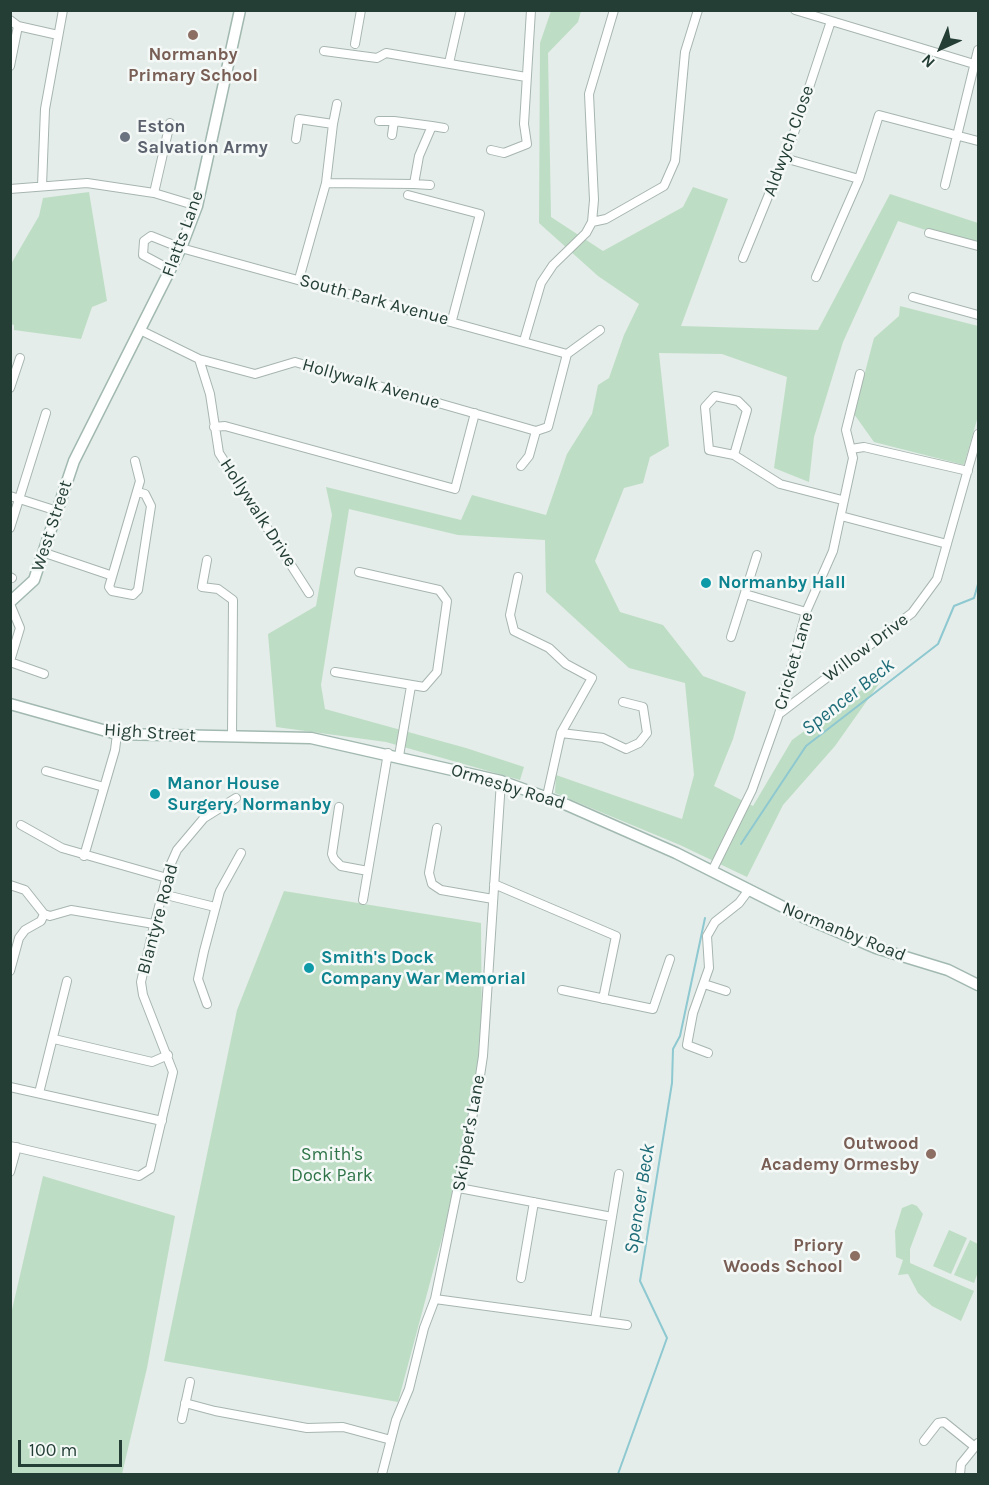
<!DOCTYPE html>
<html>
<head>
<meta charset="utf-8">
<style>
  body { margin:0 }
  #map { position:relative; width:989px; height:1485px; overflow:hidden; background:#e4ede9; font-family:Karla,sans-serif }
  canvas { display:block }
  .frame { position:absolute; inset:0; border:12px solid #243e36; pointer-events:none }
  .north { position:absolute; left:911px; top:18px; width:60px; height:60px; -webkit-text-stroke:4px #f4f9f7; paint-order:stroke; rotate:224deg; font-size:16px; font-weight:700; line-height:24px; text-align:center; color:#243e36 }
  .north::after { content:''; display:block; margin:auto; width:21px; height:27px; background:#243e36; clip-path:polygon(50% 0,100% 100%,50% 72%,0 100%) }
  .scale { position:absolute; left:18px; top:1440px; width:104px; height:27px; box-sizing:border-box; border:3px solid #243e36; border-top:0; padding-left:8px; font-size:18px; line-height:21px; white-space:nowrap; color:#243e36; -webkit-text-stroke:4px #f4f9f7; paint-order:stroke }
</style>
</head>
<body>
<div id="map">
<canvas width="989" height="1485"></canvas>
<div class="frame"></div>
<div class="north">N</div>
<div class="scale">100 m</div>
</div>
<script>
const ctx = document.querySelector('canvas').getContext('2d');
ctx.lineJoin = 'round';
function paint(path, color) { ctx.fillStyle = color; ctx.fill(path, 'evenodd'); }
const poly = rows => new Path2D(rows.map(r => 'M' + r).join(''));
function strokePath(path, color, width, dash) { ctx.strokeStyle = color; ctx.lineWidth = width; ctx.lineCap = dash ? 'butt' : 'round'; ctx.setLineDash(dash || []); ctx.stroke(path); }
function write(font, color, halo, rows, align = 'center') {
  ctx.font = font + ' Karla,sans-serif'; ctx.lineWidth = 5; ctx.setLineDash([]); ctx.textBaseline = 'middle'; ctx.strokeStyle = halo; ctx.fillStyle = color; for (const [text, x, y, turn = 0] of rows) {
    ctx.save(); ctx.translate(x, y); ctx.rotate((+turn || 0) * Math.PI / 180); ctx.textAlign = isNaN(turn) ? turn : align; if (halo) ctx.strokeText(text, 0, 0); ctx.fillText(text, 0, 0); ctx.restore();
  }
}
const green = poly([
  [551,11,581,11,578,22,548,53,551,217,603,251,683,207,693,187,728,199,681,326,818,330,890,194,978,223,978,247,898,221,843,342,814,437,809,482,774,468,787,377,722,354,659,353,669,446,650,457,643,483,624,488,595,561,620,612,663,625,703,676,746,692,733,739,714,786,753,806,792,740,888,671,835,746,783,805,747,877,680,845,555,793,556,775,682,819,694,775,685,683,629,668,546,592,545,540,458,535,349,509,321,685,325,709,466,748,524,767,520,780,386,742,276,727,268,634,316,606,332,515,326,487,461,520,472,495,546,515,567,454,592,414,598,385,609,378,624,335,639,304,598,276,539,223,540,43],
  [89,192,107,301,92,307,81,339,14,330,14,325,10,324,11,264,39,216,43,198],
  [900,306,978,326,978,416,964,465,874,442,854,414,874,338,899,316],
  [284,891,481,923,482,1050,454,1193,398,1402,164,1361,237,1010],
  [43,1176,175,1216,147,1368,122,1474,11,1474,11,1314],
  [912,1204,917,1206,923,1214,910,1249,910,1263,974,1291,961,1321,932,1306,918,1293,908,1274,898,1275,903,1260,896,1257,895,1231,902,1208],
  [949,1230,967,1238,951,1274,933,1266],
  [970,1240,978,1244,978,1272,974,1283,954,1275]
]);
const stream = poly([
  [741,844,806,746,938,644,954,606,974,598,978,584],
  [618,1474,667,1338,640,1281,672,1083,673,1049,680,1036,705,918]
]);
const street = poly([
  [795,10,974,64],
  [10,20,18,26,58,35],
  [355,44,361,10],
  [324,51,377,58,386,53,526,77],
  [449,63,461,10],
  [10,66,18,26],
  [379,121,394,121],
  [333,124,337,104],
  [392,135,394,121,432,126],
  [296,139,299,119,333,124,326,183,299,279],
  [491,150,504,153,527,144,524,124,531,10],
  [784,158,859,179],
  [326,183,414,184,419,156,432,126,444,128],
  [414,184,430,185],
  [945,185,978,50],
  [42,186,45,109,63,10],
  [10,189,87,183,154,193,197,206],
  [154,193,170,123],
  [408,195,480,214,452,320],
  [592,222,606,219,664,186,675,161,685,52,698,10],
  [929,233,978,246],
  [743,258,794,133,831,21],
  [171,270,143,255,144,241,151,236,181,248,567,354],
  [816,277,859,179,879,115,978,141],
  [913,297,978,315],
  [140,330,199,359,255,374,295,362,536,431],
  [524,341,541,283,553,265,586,233,592,222,594,200,589,94,614,10],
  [199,359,210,394,219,453,309,593],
  [10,388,20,358],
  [214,427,225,426,455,489,475,413],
  [851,449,864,447,968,471],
  [734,455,709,450,705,407,715,396,738,401,747,410,734,455,780,484,842,500],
  [135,461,140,481,109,587,112,591,133,595,138,590,151,506,145,494,137,492],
  [521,466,529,456,536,431,548,427,567,354,600,330],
  [10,496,51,509],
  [841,516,947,544],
  [10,528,46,413],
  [45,553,110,575],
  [207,560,202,587,218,589,233,600,232,737],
  [10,577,12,578],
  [518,577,510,615,514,631,549,648,566,664,592,678,561,733,547,796],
  [745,594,806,612],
  [10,604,20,628,10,661],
  [731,637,757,555],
  [10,662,44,674],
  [335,672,424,687,437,672,447,601,439,590,359,572],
  [779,714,912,613,937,579,978,434],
  [561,733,603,738,626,749,639,743,647,733,643,707,623,702],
  [399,756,411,686],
  [46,771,104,787],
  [339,807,332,854,334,859,341,866,368,871],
  [21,825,62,848,167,878],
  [437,828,429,873,432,884,441,890,493,899],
  [84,856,115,750,117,734],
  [712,871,752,790,779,714,806,612,833,551,853,458,846,430,860,374],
  [494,884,616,936,603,999],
  [10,885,25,890,44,914],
  [162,894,215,907],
  [363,900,388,753],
  [10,971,19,938,25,930,41,921,44,914,50,916,71,910,154,924],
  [704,984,726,991],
  [562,990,653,1009,670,959],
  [207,1004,198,979,204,951,220,891,241,853],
  [54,1039,152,1062,168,1055],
  [708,1053,687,1045,693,1013,709,968,707,936,715,922,739,903,748,891],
  [10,1087,162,1121],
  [39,1093,67,981],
  [10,1146,139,1176,150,1169,173,1072,143,995,141,982,152,934,169,868,177,850,204,818,236,798],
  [10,1172,17,1147],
  [459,1188,612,1217],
  [521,1278,534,1202],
  [435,1299,627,1325],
  [595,1320,619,1174],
  [185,1403,215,1411,307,1428,343,1427,391,1440],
  [182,1419,190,1382],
  [924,1441,938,1423,944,1422,975,1447],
  [382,1474,396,1420,409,1389,424,1328,435,1299,478,1089,483,1056,501,781],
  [960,1474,961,1464,978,1443]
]);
const secondary = poly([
  [10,602,34,580,74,461,181,248,197,206,240,10],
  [10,704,117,734,311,738,501,781,567,805,676,853,803,917,876,948,948,970,978,985]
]);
const markers = [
  [193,35,6,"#8d6e63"],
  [125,137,6,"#6b7280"],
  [706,583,6,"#0f9aa8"],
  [155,794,6,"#0f9aa8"],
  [309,968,6,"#0f9aa8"],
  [931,1154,6,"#8d6e63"],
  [855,1256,6,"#8d6e63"]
];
const educationNames = [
  ["Normanby",193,55,"center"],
  ["Primary School",193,76,"center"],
  ["Outwood",919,1144],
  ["Academy Ormesby",919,1165],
  ["Priory",843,1246],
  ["Woods School",843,1267]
];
const worshipNames = [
  ["Eston",137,127],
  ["Salvation Army",137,148]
];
const streetNames = [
  ["Aldwych Close",789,141,-70],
  ["Flatts Lane",183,234,-70],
  ["South Park Avenue",374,300,15],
  ["Hollywalk Avenue",371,384,16],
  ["Hollywalk Drive",258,513,57],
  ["West Street",52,526,-72],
  ["Willow Drive",866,648,-37],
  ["Cricket Lane",794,661,-74],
  ["High Street",150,733,4],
  ["Ormesby Road",508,787,17],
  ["Blantyre Road",158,919,-75],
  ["Normanby Road",844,932,22],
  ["Skipper's Lane",469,1133,-80]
];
const cultureNames = [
  ["Normanby Hall",718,583],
  ["Manor House",167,784],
  ["Surgery, Normanby",167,805],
  ["Smith's Dock",321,958],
  ["Company War Memorial",321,979]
];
const parkNames = [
  ["Smith's",332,1155],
  ["Dock Park",332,1176]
];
const waterNames = [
  ["Spencer Beck",848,697,-38],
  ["Spencer Beck",640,1199,-81]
];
paint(green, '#beddc5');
strokePath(stream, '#8ec8d0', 2);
strokePath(street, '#a7b5b0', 10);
strokePath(secondary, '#a2b9b0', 13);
strokePath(street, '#fff', 8);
strokePath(secondary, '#fff', 10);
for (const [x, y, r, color] of markers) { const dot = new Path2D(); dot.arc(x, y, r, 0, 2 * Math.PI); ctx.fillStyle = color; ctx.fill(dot); strokePath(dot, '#f4f9f7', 2); }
write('bold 18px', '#785e54', '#f4f9f7', educationNames, 'right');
write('bold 18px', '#5b616d', '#f4f9f7', worshipNames, 'left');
write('18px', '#243e36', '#f4f9f7', streetNames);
write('bold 18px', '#0d838f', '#f4f9f7', cultureNames, 'left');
write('18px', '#2f7448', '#f4f9f7', parkNames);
write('italic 20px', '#1f6d79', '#f4f9f7', waterNames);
</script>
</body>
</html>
